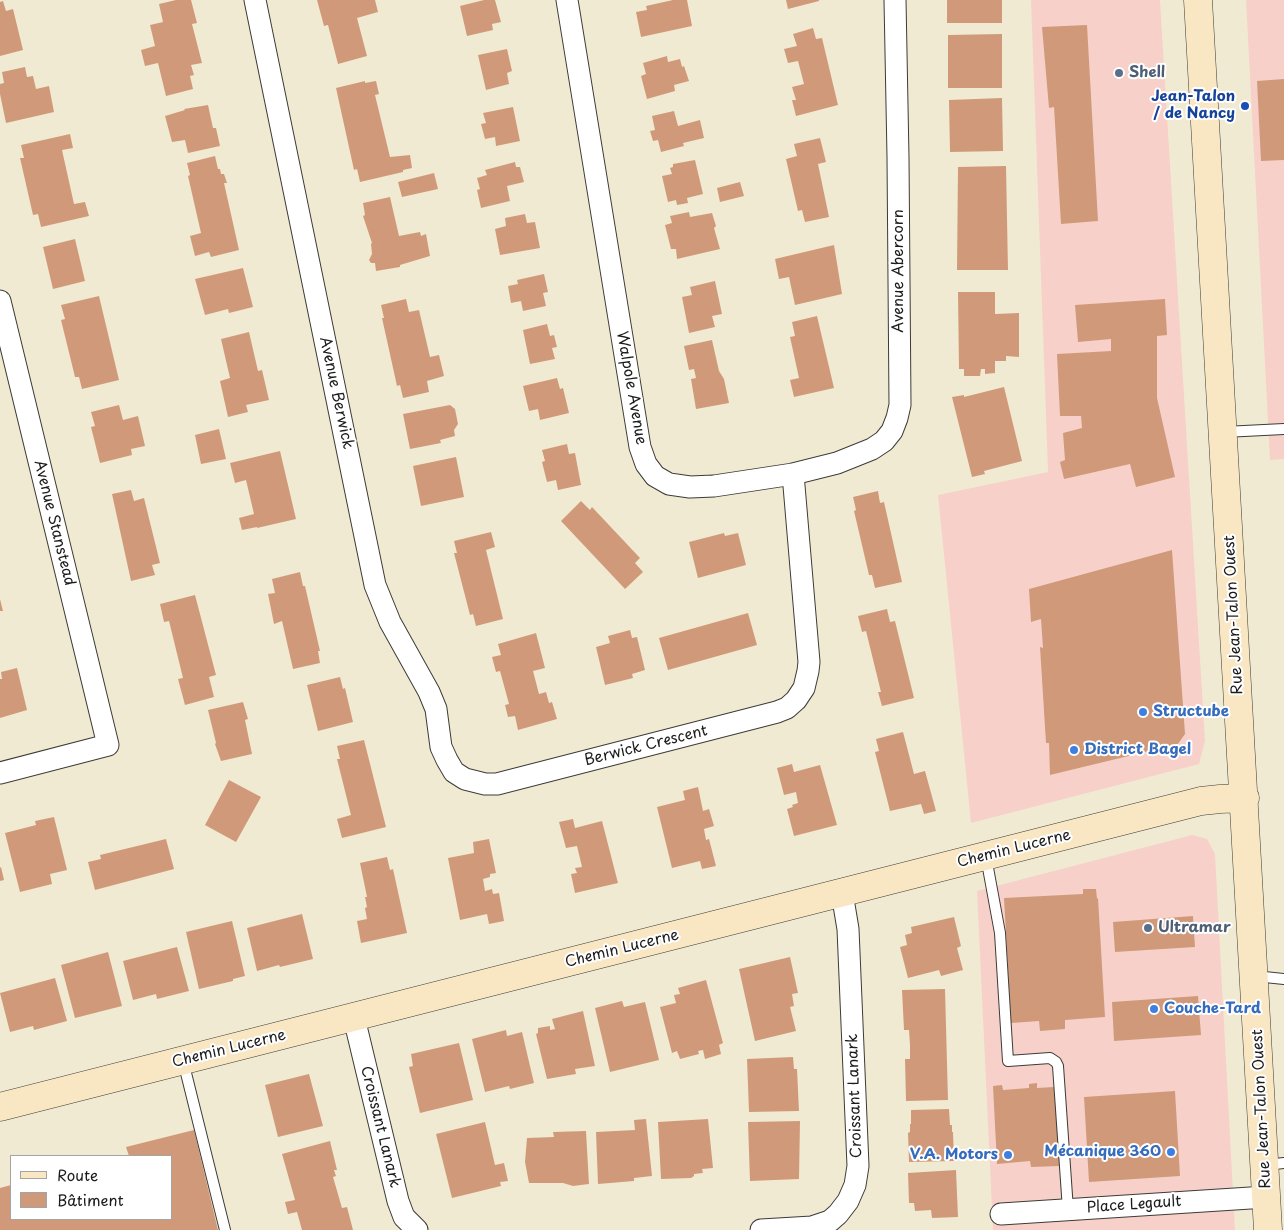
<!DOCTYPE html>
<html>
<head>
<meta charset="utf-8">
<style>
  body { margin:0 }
  #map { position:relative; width:1284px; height:1230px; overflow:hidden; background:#f1ead2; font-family:"Playpen Sans",sans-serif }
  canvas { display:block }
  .legend { position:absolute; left:10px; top:1155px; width:162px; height:65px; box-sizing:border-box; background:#fff; border:1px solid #a4a4a4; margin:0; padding:6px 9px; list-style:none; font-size:15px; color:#1c1c1c }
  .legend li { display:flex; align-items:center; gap:10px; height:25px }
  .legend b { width:25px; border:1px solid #a4a4a4 }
</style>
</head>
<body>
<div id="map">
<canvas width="1284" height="1230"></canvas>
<ul class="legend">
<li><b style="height:6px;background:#f9e7c3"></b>Route</li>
<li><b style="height:14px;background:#d09a7a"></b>Bâtiment</li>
</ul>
</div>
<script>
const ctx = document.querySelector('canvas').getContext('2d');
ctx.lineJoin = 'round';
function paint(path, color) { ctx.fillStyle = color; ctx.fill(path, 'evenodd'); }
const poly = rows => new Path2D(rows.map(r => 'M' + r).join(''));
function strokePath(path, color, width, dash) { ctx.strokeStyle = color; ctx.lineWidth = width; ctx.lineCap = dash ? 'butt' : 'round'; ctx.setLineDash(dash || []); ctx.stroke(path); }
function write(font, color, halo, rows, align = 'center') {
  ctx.font = font + ' "Playpen Sans",sans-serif'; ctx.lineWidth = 4; ctx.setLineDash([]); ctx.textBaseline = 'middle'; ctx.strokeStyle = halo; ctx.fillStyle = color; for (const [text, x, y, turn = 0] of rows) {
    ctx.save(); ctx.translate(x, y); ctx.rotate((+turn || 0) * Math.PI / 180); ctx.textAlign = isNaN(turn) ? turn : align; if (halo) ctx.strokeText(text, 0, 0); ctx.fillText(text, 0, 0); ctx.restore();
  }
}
const built = poly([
  [1031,0,1160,0,1205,741,1199,764,971,823,938,495,1048,472],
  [1246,0,1284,0,1284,459,1270,460],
  [1192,835,1207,839,1215,854,1235,1230,993,1230,977,891]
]);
const building = poly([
  [176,0,191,0,197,23,192,24,202,63,191,65,194,75,190,76,193,89,166,96,158,63,145,66,141,50,155,46,150,25,163,22,159,4],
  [317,0,375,0,378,12,357,18,367,56,338,64,328,25,324,26],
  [484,0,495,0,501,22,492,24,493,30,467,36,460,6],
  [673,0,687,0,692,26,641,37,636,12,647,10,646,6],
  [786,0,819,0,819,1,788,9],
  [947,0,1002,0,1002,23,947,23],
  [3,1,6,11,13,9,23,50,0,56,0,2],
  [1087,25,1098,221,1061,224,1054,107,1049,108,1042,27],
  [813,28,816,39,822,38,838,105,796,116,792,100,796,100,792,87,804,84,798,61,788,63,784,49,797,46,793,34],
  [1002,34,1002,88,948,88,948,35],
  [507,49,512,71,507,73,509,84,486,90,478,55],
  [667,56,668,62,680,59,682,67,684,66,689,81,674,85,675,91,647,99,641,76,646,74,643,63],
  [25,67,27,77,33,76,36,89,49,86,54,112,6,123,0,94,0,84,4,83,2,72],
  [1284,79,1284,160,1261,161,1257,81],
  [365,81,365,83,376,81,379,94,375,95,390,157,410,155,412,168,403,170,403,172,360,182,357,169,354,170,336,88],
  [1002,98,1003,151,950,152,949,100],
  [208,105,213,128,216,128,220,146,188,153,185,140,172,142,165,116,185,110,184,109],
  [513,107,520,141,496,146,495,137,485,139,481,124,486,123,483,113],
  [674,111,678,126,700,120,704,138,683,143,684,146,661,152,658,140,653,141,650,131,655,130,652,116],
  [70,134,73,148,62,150,74,204,85,202,89,216,41,227,38,214,33,215,20,158,24,158,21,145],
  [820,138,826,162,818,164,829,217,805,222,802,210,798,211,786,159,797,156,794,144],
  [215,156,218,169,220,169,221,174,224,174,227,183,224,183,239,250,211,257,209,252,195,256,190,236,201,233,188,176,190,175,187,163],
  [695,160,703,194,687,198,688,203,677,205,676,200,668,202,662,176,672,174,670,168,673,167,673,164],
  [515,162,516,167,520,167,524,182,507,186,510,201,481,208,477,190,480,189,477,178,487,175,485,170],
  [1006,166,1008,270,957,270,958,167],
  [434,173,438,189,402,197,398,182],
  [740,182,744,196,720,202,717,188],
  [390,197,399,236,420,232,421,236,426,234,430,256,400,265,400,267,376,271,375,263,371,263,369,260,372,254,371,244,372,243,363,216,365,215,363,203],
  [689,212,690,217,712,213,716,226,714,228,720,249,677,259,676,249,671,249,665,225,672,223,670,216],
  [525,214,527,223,535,222,540,248,500,255,495,229,506,226,505,218],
  [75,239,85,281,53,289,43,247],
  [834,245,842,294,795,305,789,277,779,279,775,259],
  [243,268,253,307,229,313,228,309,205,315,195,279],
  [544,274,548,292,543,293,546,306,523,311,521,301,511,303,508,286,518,284,517,280],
  [715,281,722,314,712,316,715,327,689,333,682,297,692,295,690,287],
  [958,292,995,292,995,314,1019,313,1019,357,1006,356,1006,361,995,361,995,373,985,374,985,369,981,369,980,376,964,376,964,369,959,369],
  [99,296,119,380,82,389,79,377,75,377,61,320,65,319,61,305],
  [406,299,409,312,419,310,430,357,439,355,444,376,427,381,429,392,403,398,400,385,397,386,382,318,384,318,381,305],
  [1165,299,1167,335,1157,336,1157,398,1175,477,1136,487,1130,464,1064,479,1060,462,1065,460,1063,433,1082,428,1081,416,1060,416,1057,354,1111,351,1111,339,1078,342,1075,305],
  [817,316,834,388,794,397,790,380,799,378,790,337,795,336,792,322],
  [547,324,550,336,554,335,557,347,552,348,555,359,530,364,523,330],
  [249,332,258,371,262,370,269,400,246,405,248,412,228,417,220,381,230,378,221,339],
  [712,340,719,371,724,379,729,403,696,409,691,379,696,378,694,369,689,370,684,346],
  [557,378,560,389,563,388,569,413,540,420,538,409,529,411,523,386],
  [1004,387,1022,461,984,471,985,474,972,477,952,397,964,395,964,397],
  [119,405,123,420,138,416,145,446,131,449,132,455,100,463,91,427,95,426,91,412],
  [450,405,455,409,458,424,454,430,455,436,440,440,441,443,410,449,403,414],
  [219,429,226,459,201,464,195,435],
  [567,444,569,454,575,453,581,485,558,490,556,480,547,482,542,462,545,461,542,450],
  [280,451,296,519,257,528,257,527,242,530,239,518,254,514,246,480,235,483,230,463],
  [456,457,464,497,421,506,413,466],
  [131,490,134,501,144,498,160,563,152,565,155,575,131,581,112,494],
  [878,491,880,503,884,502,902,582,875,588,872,575,869,575,854,511,856,510,853,497],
  [581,501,590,510,592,507,640,558,635,563,643,572,625,589,561,521],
  [491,532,495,547,486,550,503,619,476,626,473,614,470,615,454,553,457,553,454,541],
  [724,533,725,536,738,533,746,565,698,578,689,542],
  [1172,550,1185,734,1178,744,1050,775,1049,743,1046,743,1040,647,1043,648,1041,619,1031,622,1029,589],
  [300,572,303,586,305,586,320,651,318,651,320,663,293,669,282,621,274,624,268,594,275,593,272,579],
  [195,595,216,675,209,677,214,697,185,705,178,679,183,678,169,621,164,622,160,604],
  [0,599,3,611,0,611],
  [887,609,890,622,895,621,914,698,882,706,878,692,881,692,866,631,862,632,858,616],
  [748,613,757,645,668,670,659,638],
  [630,630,632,638,637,637,645,670,632,674,633,678,605,685,596,647,610,643,608,636],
  [536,633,545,668,533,671,539,694,546,692,549,703,552,702,557,719,518,730,515,716,508,717,505,705,509,704,500,671,496,672,492,657,501,655,498,644],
  [17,668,27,710,0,718,0,679,2,679,1,672],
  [340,677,343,689,345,688,353,722,318,731,307,685],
  [243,702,248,719,245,720,252,754,221,761,215,744,216,743,208,710],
  [903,732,914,774,925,771,936,811,924,814,921,804,890,811,875,752,879,751,876,739],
  [364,740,386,827,342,838,337,819,351,815,337,759,340,759,337,746],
  [792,764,794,772,820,765,837,825,794,836,787,809,793,807,792,805,798,803,796,792,784,795,777,768],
  [229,780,261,797,236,842,205,825],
  [698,787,703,811,709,809,714,826,704,829,706,840,709,839,716,866,702,869,700,861,672,868,657,807,685,800,683,791],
  [54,817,67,870,50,874,52,884,20,892,5,833,36,825,35,821],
  [573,819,575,828,602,821,618,883,575,893,571,874,577,873,575,868,582,867,577,846,566,848,559,822],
  [166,839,174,869,95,890,88,862,101,859,100,855],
  [489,839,496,873,490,874,490,877,483,879,485,891,492,889,493,894,499,893,504,921,489,924,487,914,460,920,448,858,474,853,473,842],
  [387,857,390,870,393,869,407,933,361,943,357,921,367,919,365,908,367,907,365,897,367,897,360,863],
  [1,867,4,880,0,881,0,868],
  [1083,889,1096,889,1097,899,1098,898,1105,1017,1065,1020,1065,1029,1040,1031,1039,1021,1011,1023,1004,898,1083,894],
  [302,914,313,959,280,967,279,965,257,971,247,928],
  [1193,916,1195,947,1115,952,1113,922],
  [954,917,961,946,957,948,963,970,941,976,939,970,908,978,900,947,907,945,905,935,912,933,911,927],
  [232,921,245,976,233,979,233,981,199,989,186,932],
  [177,947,189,991,157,999,156,994,133,1000,123,961],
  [108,952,122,1006,75,1018,61,965],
  [790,957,798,993,792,994,794,1006,790,1007,796,1031,755,1041,739,969],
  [55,978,67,1021,34,1030,33,1026,10,1032,0,993],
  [706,980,723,1043,719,1045,721,1054,705,1059,703,1050,698,1051,699,1054,680,1059,677,1051,672,1053,660,1007,676,1003,674,995,680,994,678,988],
  [945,989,948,1100,906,1101,905,1059,910,1059,910,1045,909,1030,904,1030,902,990],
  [1198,996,1201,1035,1114,1041,1112,1002],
  [622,1001,624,1007,645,1002,659,1060,610,1072,595,1008],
  [583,1011,595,1066,575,1069,576,1074,547,1079,536,1034,538,1033,538,1028,550,1026,550,1030,555,1029,552,1019],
  [506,1030,507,1036,522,1032,534,1083,510,1089,509,1086,485,1092,472,1039],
  [459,1043,473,1100,420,1113,409,1067,413,1066,411,1054],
  [793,1057,794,1069,797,1069,799,1111,749,1112,747,1059],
  [309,1074,323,1126,278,1137,265,1085],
  [1037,1083,1037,1088,1054,1087,1060,1166,1031,1167,1030,1161,997,1164,993,1086,1002,1085,1003,1090,1029,1088,1029,1084],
  [1175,1091,1180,1176,1089,1182,1084,1097],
  [949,1109,950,1125,952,1125,952,1132,953,1132,954,1161,909,1162,908,1133,910,1132,910,1124,911,1124,911,1110],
  [646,1119,652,1176,634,1178,634,1181,598,1184,596,1132,635,1130,634,1120],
  [708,1119,713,1168,702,1169,703,1173,694,1174,694,1176,691,1178,661,1179,658,1122],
  [800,1121,799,1179,750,1181,748,1122],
  [485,1122,495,1165,504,1163,508,1181,500,1182,501,1186,452,1198,436,1134],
  [194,1130,218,1230,0,1230,0,1188,11,1185,11,1219,171,1219,171,1156,129,1156,126,1147],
  [586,1131,589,1184,573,1186,563,1183,529,1183,525,1162,527,1138,554,1137,553,1132],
  [330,1141,337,1170,334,1170,336,1176,333,1177,342,1208,347,1207,353,1230,302,1230,297,1212,288,1214,285,1202,295,1200,282,1154],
  [956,1170,958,1217,932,1218,931,1210,915,1211,914,1203,909,1203,908,1173]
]);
const lane = poly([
  [1224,432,1284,429],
  [986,857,1000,933,1008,1061,1050,1058,1056,1062,1058,1066,1068,1210],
  [1255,976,1284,979],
  [183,1061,225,1230],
  [1266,1165,1284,1163]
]);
const street = poly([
  [255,0,375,585,390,622,429,692,436,709,441,747,447,760,454,772,465,779,485,784,497,784,777,712,787,708,796,700,804,688,808,671,809,662,793,474,714,486,690,487,669,484,655,476,646,464,640,447,567,0],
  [0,301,108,745,0,773],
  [793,474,837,463,872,449,884,441,892,431,897,418,900,405,898,157,895,0],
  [354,1018,398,1201,404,1217,417,1230],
  [1001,1214,1266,1197],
  [761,1230,812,1227,830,1221,838,1214,848,1201,855,1185,858,1166,848,929,842,893]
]);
const secondary = poly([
  [1198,0,1268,1230],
  [0,1107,1201,801,1220,799,1245,798]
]);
const markers = [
  [1119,73,5,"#5c6f8a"],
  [1245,106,5,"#1a4fb4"],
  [1143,712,5,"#3f7fe0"],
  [1074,750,5,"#3f7fe0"],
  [1148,928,5,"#5c6f8a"],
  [1154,1009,5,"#3f7fe0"],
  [1171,1152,5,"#3f7fe0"],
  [1008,1155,5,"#3f7fe0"]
];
const serviceNames = [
  ["Shell",1129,73],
  ["Ultramar",1158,928]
];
const transitNames = [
  ["Jean-Talon",1235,97],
  ["/ de Nancy",1235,114]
];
const streetNames = [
  ["Avenue Abercorn",899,271,-90],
  ["Walpole Avenue",631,388,80],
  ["Avenue Berwick",336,393,78],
  ["Avenue Stanstead",54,523,76],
  ["Rue Jean-Talon Ouest",1234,615,-93],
  ["Berwick Crescent",646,746,-14],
  ["Chemin Lucerne",1014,849,-14],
  ["Chemin Lucerne",622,949,-14],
  ["Chemin Lucerne",229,1049,-14],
  ["Croissant Lanark",855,1096,-92],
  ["Rue Jean-Talon Ouest",1262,1109,-93],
  ["Croissant Lanark",380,1127,76],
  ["Place Legault",1134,1205,-4]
];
const shopNames = [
  ["Structube",1153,712],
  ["District Bagel",1084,750],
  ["Couche-Tard",1164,1009],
  ["Mécanique 360",1161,1152,"right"],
  ["V.A. Motors",998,1155,"right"]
];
paint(built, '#f7d1c9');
paint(building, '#d09a7a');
strokePath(lane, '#3c3b37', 12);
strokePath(street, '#3c3b37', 23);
strokePath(secondary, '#3c3b37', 29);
strokePath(lane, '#fff', 10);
strokePath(street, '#fff', 21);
strokePath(secondary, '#f9e7c3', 28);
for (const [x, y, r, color] of markers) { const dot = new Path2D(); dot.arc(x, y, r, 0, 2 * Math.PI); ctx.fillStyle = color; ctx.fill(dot); strokePath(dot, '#fff', 2); }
write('bold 15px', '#4e5e75', '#fff', serviceNames, 'left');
write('bold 15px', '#164399', '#fff', transitNames, 'right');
write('15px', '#1c1c1c', '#fff', streetNames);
write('bold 15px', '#366cbe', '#fff', shopNames, 'left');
</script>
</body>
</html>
